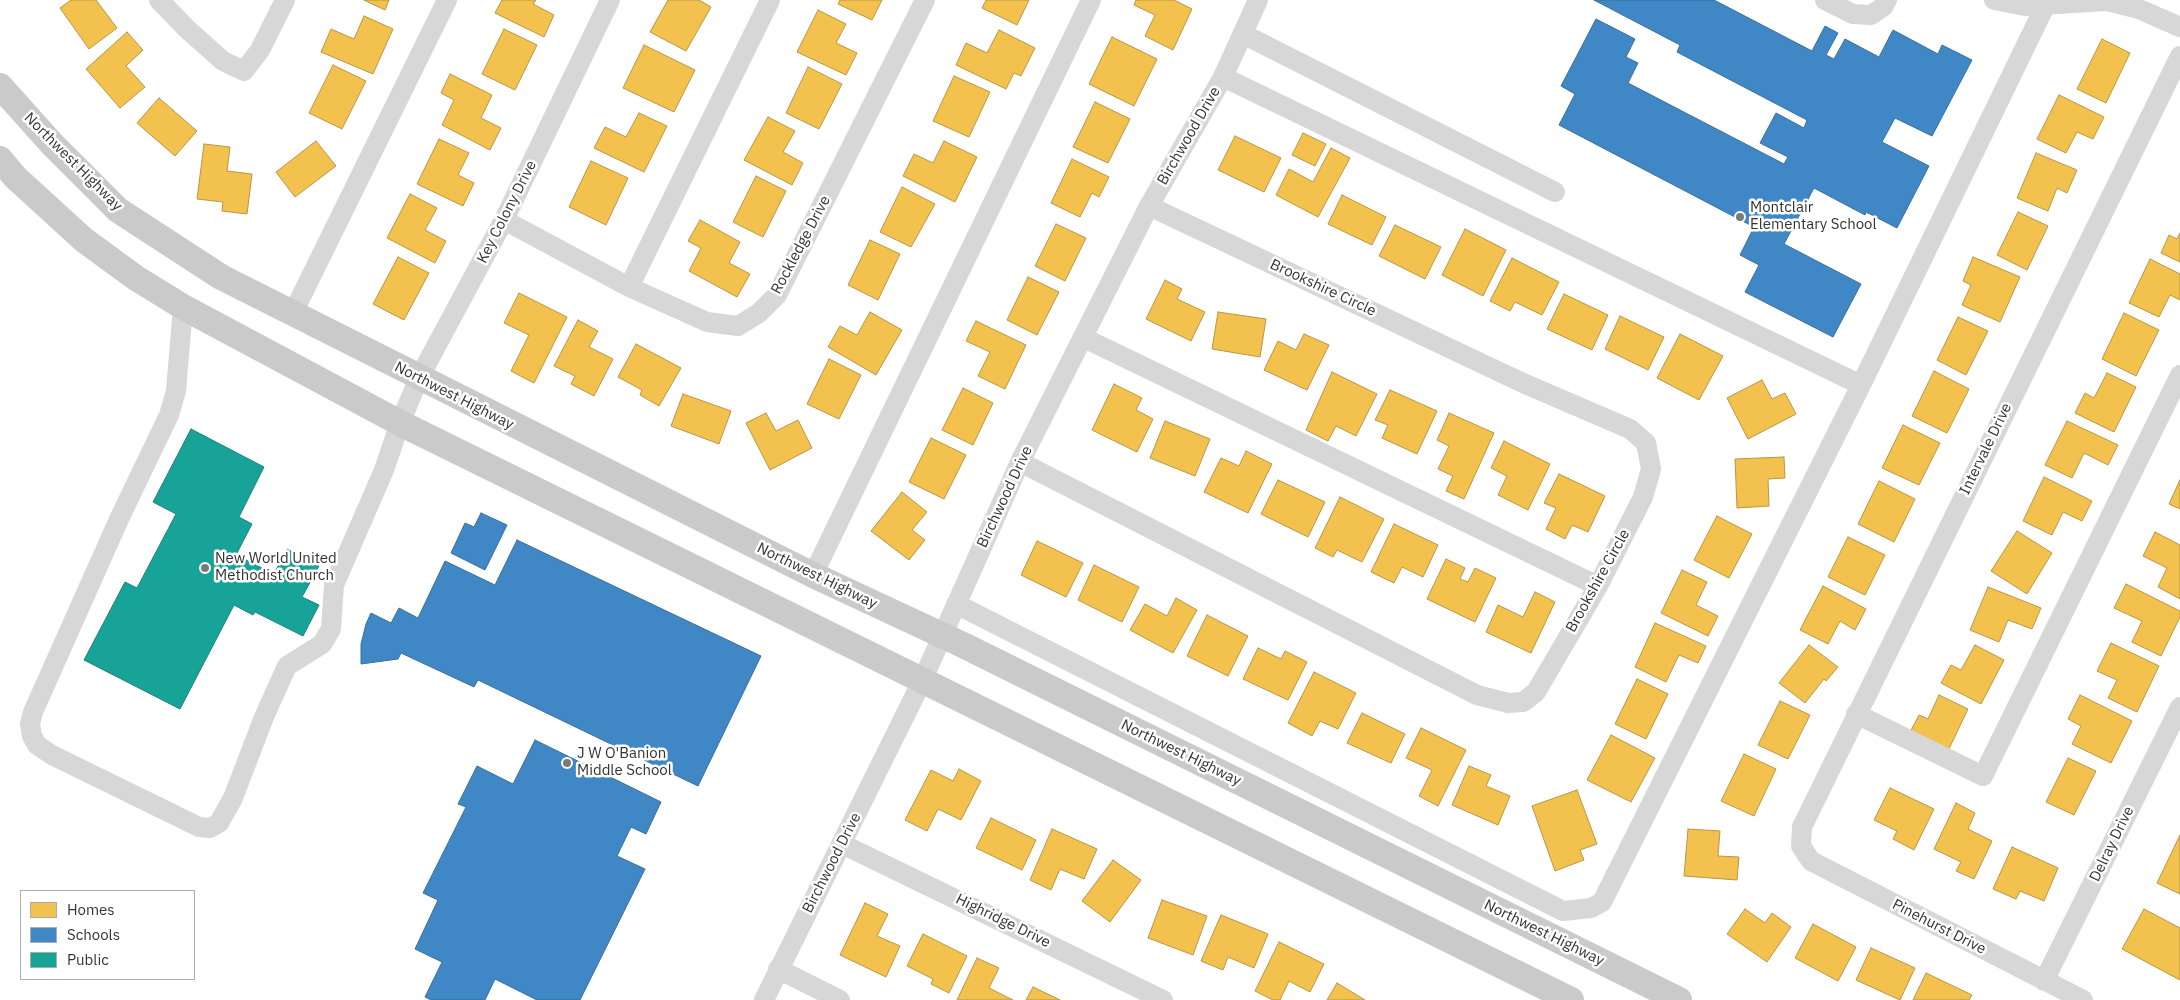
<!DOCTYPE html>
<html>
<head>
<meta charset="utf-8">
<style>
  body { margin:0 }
  #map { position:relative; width:2180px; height:1000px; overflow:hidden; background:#fff; font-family:"IBM Plex Sans",sans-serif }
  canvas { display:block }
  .legend { position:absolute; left:20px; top:890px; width:175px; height:90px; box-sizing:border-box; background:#fff; border:1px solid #adadad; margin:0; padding:6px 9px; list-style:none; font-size:15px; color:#333 }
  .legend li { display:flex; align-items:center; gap:10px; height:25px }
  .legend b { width:25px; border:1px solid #adadad }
</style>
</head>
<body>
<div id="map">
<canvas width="2180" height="1000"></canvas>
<ul class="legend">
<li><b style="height:14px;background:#f2c14e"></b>Homes</li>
<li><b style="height:14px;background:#3f88c5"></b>Schools</li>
<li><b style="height:14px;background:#17a398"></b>Public</li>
</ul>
</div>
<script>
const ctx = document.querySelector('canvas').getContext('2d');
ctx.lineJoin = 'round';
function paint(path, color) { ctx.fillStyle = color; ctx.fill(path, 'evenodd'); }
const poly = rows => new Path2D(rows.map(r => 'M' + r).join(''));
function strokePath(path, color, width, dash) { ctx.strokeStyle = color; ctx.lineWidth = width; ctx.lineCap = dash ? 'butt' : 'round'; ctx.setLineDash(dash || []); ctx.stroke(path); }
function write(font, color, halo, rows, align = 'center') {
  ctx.font = font + ' "IBM Plex Sans",sans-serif'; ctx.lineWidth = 5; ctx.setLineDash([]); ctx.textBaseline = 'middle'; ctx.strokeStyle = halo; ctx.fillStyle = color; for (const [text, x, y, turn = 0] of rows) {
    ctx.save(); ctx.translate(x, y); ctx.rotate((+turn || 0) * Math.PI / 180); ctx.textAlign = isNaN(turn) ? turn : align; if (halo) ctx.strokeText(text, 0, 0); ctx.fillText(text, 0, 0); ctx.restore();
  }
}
const homes = poly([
  [71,0,96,0,117,28,89,49,60,8,71,0],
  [364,0,389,0,385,10,364,0],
  [502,0,536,0,533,4,554,15,544,37,495,13,502,0],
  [668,0,699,0,711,7,686,51,650,32,668,0],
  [840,0,882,0,872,20,838,4,840,0],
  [986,0,1029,0,1017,25,982,8,986,0],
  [1136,0,1174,0,1192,9,1173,50,1145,36,1155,15,1134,5,1136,0],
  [818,10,846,24,836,43,857,53,846,75,797,52,818,10],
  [364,16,393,29,373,74,321,52,331,29,354,39,364,16],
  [504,29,537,45,515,90,482,74,504,29],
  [999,30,1035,48,1021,76,1014,73,1006,89,956,65,966,43,987,53,999,30],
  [127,32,143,50,126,66,145,87,120,108,86,69,127,32],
  [1112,37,1157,59,1134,106,1089,84,1112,37],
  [2102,39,2130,53,2106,103,2077,89,2102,39],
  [644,45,695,70,674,112,623,88,644,45],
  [333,65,366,81,342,129,309,113,333,65],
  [808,67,842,84,819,129,786,113,808,67],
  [450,74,492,95,481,118,501,128,490,150,442,125,454,100,441,93,450,74],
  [954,76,990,92,969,137,933,121,954,76],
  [2059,95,2104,117,2093,139,2077,132,2066,153,2037,139,2059,95],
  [159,98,197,131,175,156,137,123,159,98],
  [1095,102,1130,119,1108,163,1073,147,1095,102],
  [639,113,667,126,644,172,594,148,605,127,626,137,639,113],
  [768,117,795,131,783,152,803,163,792,185,744,160,768,117],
  [1303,133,1326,144,1315,166,1292,155,1303,133],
  [1235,136,1281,158,1264,192,1218,170,1235,136],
  [439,139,469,153,458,175,474,183,463,206,417,184,439,139],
  [316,141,336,166,295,197,276,172,316,141],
  [944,141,977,157,955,202,903,176,914,154,933,163,944,141],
  [204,144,230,147,227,171,252,174,247,214,222,211,223,202,197,199,204,144],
  [1331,148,1350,158,1318,217,1276,195,1289,169,1313,182,1331,148],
  [2036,153,2077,170,2067,193,2057,188,2048,211,2017,198,2036,153],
  [1072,159,1109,177,1099,197,1092,193,1080,217,1051,203,1072,159],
  [591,161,628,178,606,225,569,207,591,161],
  [756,176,786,191,763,237,733,222,756,176],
  [902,187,935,204,911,247,880,232,902,187],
  [410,194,437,208,425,230,446,241,435,263,387,238,410,194],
  [1342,195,1386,217,1372,245,1328,224,1342,195],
  [2018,212,2048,226,2027,270,1997,255,2018,212],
  [700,220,740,242,729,263,750,274,737,297,689,271,701,248,688,241,700,220],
  [1056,224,1086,238,1065,281,1035,266,1056,224],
  [1395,225,1441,247,1425,279,1379,256,1395,225],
  [1465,229,1506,250,1483,296,1442,275,1465,229],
  [2180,233,2180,262,2161,253,2169,235,2177,239,2180,233],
  [870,240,900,254,878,300,848,285,870,240],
  [398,257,429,273,404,320,373,304,398,257],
  [1973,257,2020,277,2000,322,1962,305,1971,285,1963,281,1973,257],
  [1512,258,1559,282,1542,315,1515,302,1510,311,1490,301,1512,258],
  [2150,259,2180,274,2180,300,2170,295,2159,317,2129,303,2150,259],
  [1028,277,1059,292,1037,335,1007,320,1028,277],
  [1165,280,1182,289,1177,299,1205,312,1191,341,1146,319,1165,280],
  [519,293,567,317,534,383,511,371,529,335,504,323,519,293],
  [1564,294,1608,315,1592,350,1547,329,1564,294],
  [870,312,902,330,876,375,828,347,840,326,857,335,870,312],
  [1218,312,1266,319,1260,357,1212,349,1218,312],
  [2124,313,2159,330,2136,376,2102,359,2124,313],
  [1620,316,1664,337,1648,370,1605,349,1620,316],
  [1958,317,1988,331,1966,375,1937,360,1958,317],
  [578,320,598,331,589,347,613,359,594,396,571,384,575,376,554,366,578,320],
  [976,321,1026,345,1005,389,978,376,990,352,966,341,976,321],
  [1304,334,1329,345,1307,390,1264,370,1278,341,1296,350,1304,334],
  [1680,334,1723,356,1699,400,1657,378,1680,334],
  [636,344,681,368,659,406,640,395,642,390,618,377,636,344],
  [829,359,861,375,839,419,807,404,829,359],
  [1934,371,1969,389,1947,433,1912,416,1934,371],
  [1332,372,1377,394,1356,436,1336,426,1328,441,1306,430,1332,372],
  [2107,373,2136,387,2114,432,2075,413,2085,393,2094,398,2107,373],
  [1762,380,1772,399,1785,393,1796,414,1748,439,1727,398,1762,380],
  [1114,384,1142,398,1136,410,1153,419,1137,452,1092,430,1114,384],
  [963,388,993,403,973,445,942,430,963,388],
  [1390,390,1437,411,1417,454,1382,438,1388,425,1375,420,1390,390],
  [683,394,731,411,719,444,671,426,683,394],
  [766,413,776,431,798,420,812,448,770,470,746,423,766,413],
  [1449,413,1494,433,1464,499,1446,491,1453,476,1438,469,1449,446,1437,440,1449,413],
  [1165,421,1210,439,1195,476,1150,458,1165,421],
  [2067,421,2118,445,2108,465,2084,453,2072,478,2045,465,2067,421],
  [1903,425,1940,443,1919,485,1882,468,1903,425],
  [931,438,966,455,944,499,909,482,931,438],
  [1504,441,1550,464,1528,510,1498,495,1507,476,1491,468,1504,441],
  [1246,451,1272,464,1248,513,1204,492,1221,458,1239,466,1246,451],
  [1784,457,1785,478,1768,479,1769,506,1737,508,1735,459,1784,457],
  [1559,474,1605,496,1588,532,1572,525,1565,539,1546,529,1556,508,1544,503,1559,474],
  [2044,477,2092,501,2082,521,2063,512,2052,535,2023,521,2044,477],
  [1278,480,1325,502,1308,537,1261,514,1278,480],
  [2180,480,2180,509,2169,504,2180,480],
  [1879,481,1915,499,1894,542,1858,524,1879,481],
  [902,492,927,512,912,530,925,540,909,560,871,531,902,492],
  [1340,497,1384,519,1362,562,1337,550,1333,557,1315,548,1340,497],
  [1717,516,1752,534,1729,578,1694,560,1717,516],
  [1394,524,1438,545,1423,577,1402,567,1394,583,1371,572,1394,524],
  [2017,531,2052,553,2027,594,1991,571,2017,531],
  [2155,532,2180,545,2180,599,2158,587,2167,568,2143,556,2155,532],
  [1848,537,1885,555,1865,595,1828,577,1848,537],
  [1037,541,1083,563,1066,597,1021,575,1037,541],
  [1446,559,1465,568,1460,579,1468,582,1475,568,1496,578,1475,622,1427,599,1446,559],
  [1094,565,1139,587,1122,622,1078,600,1094,565],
  [1682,570,1707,582,1696,605,1718,616,1708,636,1661,613,1682,570],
  [2126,584,2180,611,2180,617,2161,656,2132,642,2142,621,2114,608,2126,584],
  [1823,586,1866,609,1855,630,1840,621,1828,644,1800,630,1823,586],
  [1988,587,2041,608,2032,629,2008,620,1999,642,1970,630,1988,587],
  [1535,592,1555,602,1531,653,1486,632,1498,605,1523,617,1535,592],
  [1176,598,1197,610,1173,653,1130,630,1145,604,1167,616,1176,598],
  [1207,615,1248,636,1228,676,1187,656,1207,615],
  [1655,623,1706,646,1698,663,1679,655,1666,682,1635,667,1655,623],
  [2111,643,2159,666,2137,712,2108,698,2117,680,2097,671,2111,643],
  [1809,645,1838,667,1826,681,1824,679,1805,703,1779,683,1809,645],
  [1975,645,2004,660,1981,704,1941,683,1951,665,1961,670,1975,645],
  [1258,648,1281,659,1285,651,1307,662,1288,700,1243,679,1258,648],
  [1314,672,1356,693,1338,729,1320,721,1312,736,1288,723,1314,672],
  [1637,679,1668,694,1646,739,1615,724,1637,679],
  [1939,695,1968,709,1947,753,1909,734,1919,715,1928,719,1939,695],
  [2080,695,2132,721,2111,763,2072,744,2081,726,2068,719,2080,695],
  [1780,701,1810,715,1788,759,1758,745,1780,701],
  [1362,713,1405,734,1391,763,1347,743,1362,713],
  [1421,728,1466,750,1438,806,1419,796,1432,770,1406,758,1421,728],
  [1611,735,1655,758,1631,802,1587,780,1611,735],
  [1744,754,1776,769,1754,816,1721,801,1744,754],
  [2068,758,2096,771,2074,815,2046,802,2068,758],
  [1469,766,1491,775,1486,786,1510,796,1498,825,1452,805,1469,766],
  [959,769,981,781,961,820,938,809,927,831,905,820,931,770,953,781,959,769],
  [1890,788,1934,809,1914,850,1893,839,1897,831,1874,820,1890,788],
  [1577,790,1597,844,1580,850,1584,860,1555,871,1532,806,1577,790],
  [1956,803,1975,813,1968,829,1992,841,1974,879,1956,871,1961,862,1934,849,1956,803],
  [991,818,1036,840,1022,870,976,848,991,818],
  [1052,829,1097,849,1084,879,1060,869,1051,890,1030,880,1052,829],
  [1688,829,1720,831,1718,856,1739,857,1737,880,1684,876,1688,829],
  [2180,835,2180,894,2157,883,2180,835],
  [2012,847,2058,868,2044,901,2020,891,2016,899,1993,889,2012,847],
  [1113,860,1141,880,1110,922,1082,901,1113,860],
  [1162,900,1207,916,1193,955,1148,938,1162,900],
  [865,903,888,914,877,936,900,946,886,977,840,955,865,903],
  [1745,909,1765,923,1772,913,1791,927,1767,962,1727,934,1745,909],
  [2144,909,2180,928,2180,980,2122,949,2144,909],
  [1221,915,1268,934,1254,968,1228,957,1223,970,1201,961,1221,915],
  [1813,924,1856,947,1838,981,1795,958,1813,924],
  [923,934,967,956,949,993,931,984,933,979,907,966,923,934],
  [1279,942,1324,964,1310,992,1289,981,1280,1000,1273,1000,1255,991,1279,942],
  [1871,948,1915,968,1900,1000,1856,980,1871,948],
  [977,958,999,968,989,988,1013,1000,957,1000,977,958],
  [1926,973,1972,995,1969,1000,1913,1000,1926,973],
  [1337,983,1365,1000,1327,1000,1337,983],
  [1033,987,1060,1000,1026,1000,1033,987]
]);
const schools = poly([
  [1594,0,1714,0,1812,51,1825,26,1838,33,1826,55,1834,59,1845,39,1879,57,1893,30,1938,54,1942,45,1972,60,1932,136,1895,118,1882,142,1929,166,1897,228,1866,212,1865,215,1814,188,1784,244,1861,284,1833,337,1745,292,1759,265,1740,255,1754,227,1559,125,1575,94,1561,86,1596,19,1635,39,1626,57,1638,63,1628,83,1784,164,1788,157,1760,143,1776,113,1804,128,1807,120,1677,52,1680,45,1594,0],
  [481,513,507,525,485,570,451,553,465,523,474,527,481,513],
  [517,540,761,656,698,786,478,680,474,687,401,653,398,659,361,664,361,644,366,624,371,613,391,623,399,608,418,618,445,561,495,585,517,540],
  [535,740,661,802,646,834,631,827,617,856,645,869,580,1000,537,1000,495,979,485,1000,431,1000,425,997,442,962,415,949,438,900,423,893,466,807,458,804,477,766,513,784,535,740]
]);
const public = poly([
  [191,429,264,467,239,517,252,524,236,555,274,574,287,549,319,566,302,597,319,605,303,636,255,612,253,615,234,605,180,709,84,660,125,582,137,588,176,514,153,502,191,429]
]);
const minor = poly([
  [159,0,187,29,223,61,244,71,260,50,285,0],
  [1825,0,1853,14,1871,15,1883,7,1887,0],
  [1994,0,2025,6,2107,1,2139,9,2180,27],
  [1243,34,1555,192],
  [1223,77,1861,385],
  [504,220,629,287,707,322,738,326,759,313,777,295,925,0],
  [629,287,770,0],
  [183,307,176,391,169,415,120,517,33,712,30,724,32,736,37,745,52,755,199,827,210,828,219,823,233,798,264,717,287,666,322,644,331,629,334,585,384,470,400,423,419,378,504,220,610,0],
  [292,315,447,0],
  [1084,338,1598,586],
  [1020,462,1477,695,1508,703,1523,702,1536,692,1598,586,1643,497,1651,469,1646,443,1630,429,1523,383,1149,206],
  [813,575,1091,0],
  [956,604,1563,911,1591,908,1602,902,1861,385,2048,0],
  [1856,714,1983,776,2180,375],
  [842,844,1163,1000],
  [778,969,840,1000],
  [2044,981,2180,707],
  [764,1000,923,679,1020,462,1149,206,1223,77,1258,0],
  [2083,1000,1811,861,1801,846,1802,827,2180,56]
]);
const major = poly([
  [0,86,52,144,118,210,221,277,813,575,963,645,1679,1000],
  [0,159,15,177,84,240,136,278,183,307,400,423,1571,1000]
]);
const markers = [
  [1740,217,5,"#7a7a7a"],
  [205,568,5,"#7a7a7a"],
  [567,763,5,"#7a7a7a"]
];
const streetNames = [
  ["Birchwood Drive",1189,136,-60],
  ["Northwest Highway",73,162,45],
  ["Key Colony Drive",507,212,-63],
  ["Rockledge Drive",801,245,-62],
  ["Brookshire Circle",1323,288,25],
  ["Northwest Highway",454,396,27],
  ["Intervale Drive",1986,449,-64],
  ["Birchwood Drive",1005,497,-65],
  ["Northwest Highway",817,576,26],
  ["Brookshire Circle",1598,581,-61],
  ["Northwest Highway",1181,753,26],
  ["Delray Drive",2112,844,-64],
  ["Birchwood Drive",832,863,-63],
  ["Highridge Drive",1003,921,26],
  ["Pinehurst Drive",1939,927,27],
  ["Northwest Highway",1544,933,26]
];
const poiNames = [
  ["Montclair",1750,208],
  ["Elementary School",1750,225],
  ["New World United",215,559],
  ["Methodist Church",215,576],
  ["J W O'Banion",577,754],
  ["Middle School",577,771]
];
paint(homes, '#f2c14e');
strokePath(homes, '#b99646', 1);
paint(schools, '#3f88c5');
strokePath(schools, '#3b6e99', 1);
paint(public, '#17a398');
strokePath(public, '#1f817a', 1);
strokePath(minor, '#d7d7d7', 20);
strokePath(major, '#cacaca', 26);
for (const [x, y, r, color] of markers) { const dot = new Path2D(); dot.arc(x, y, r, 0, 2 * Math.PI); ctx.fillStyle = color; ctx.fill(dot); strokePath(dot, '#fff', 2); }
write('15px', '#333', '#fff', streetNames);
write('15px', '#333', '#fff', poiNames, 'left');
</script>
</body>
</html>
